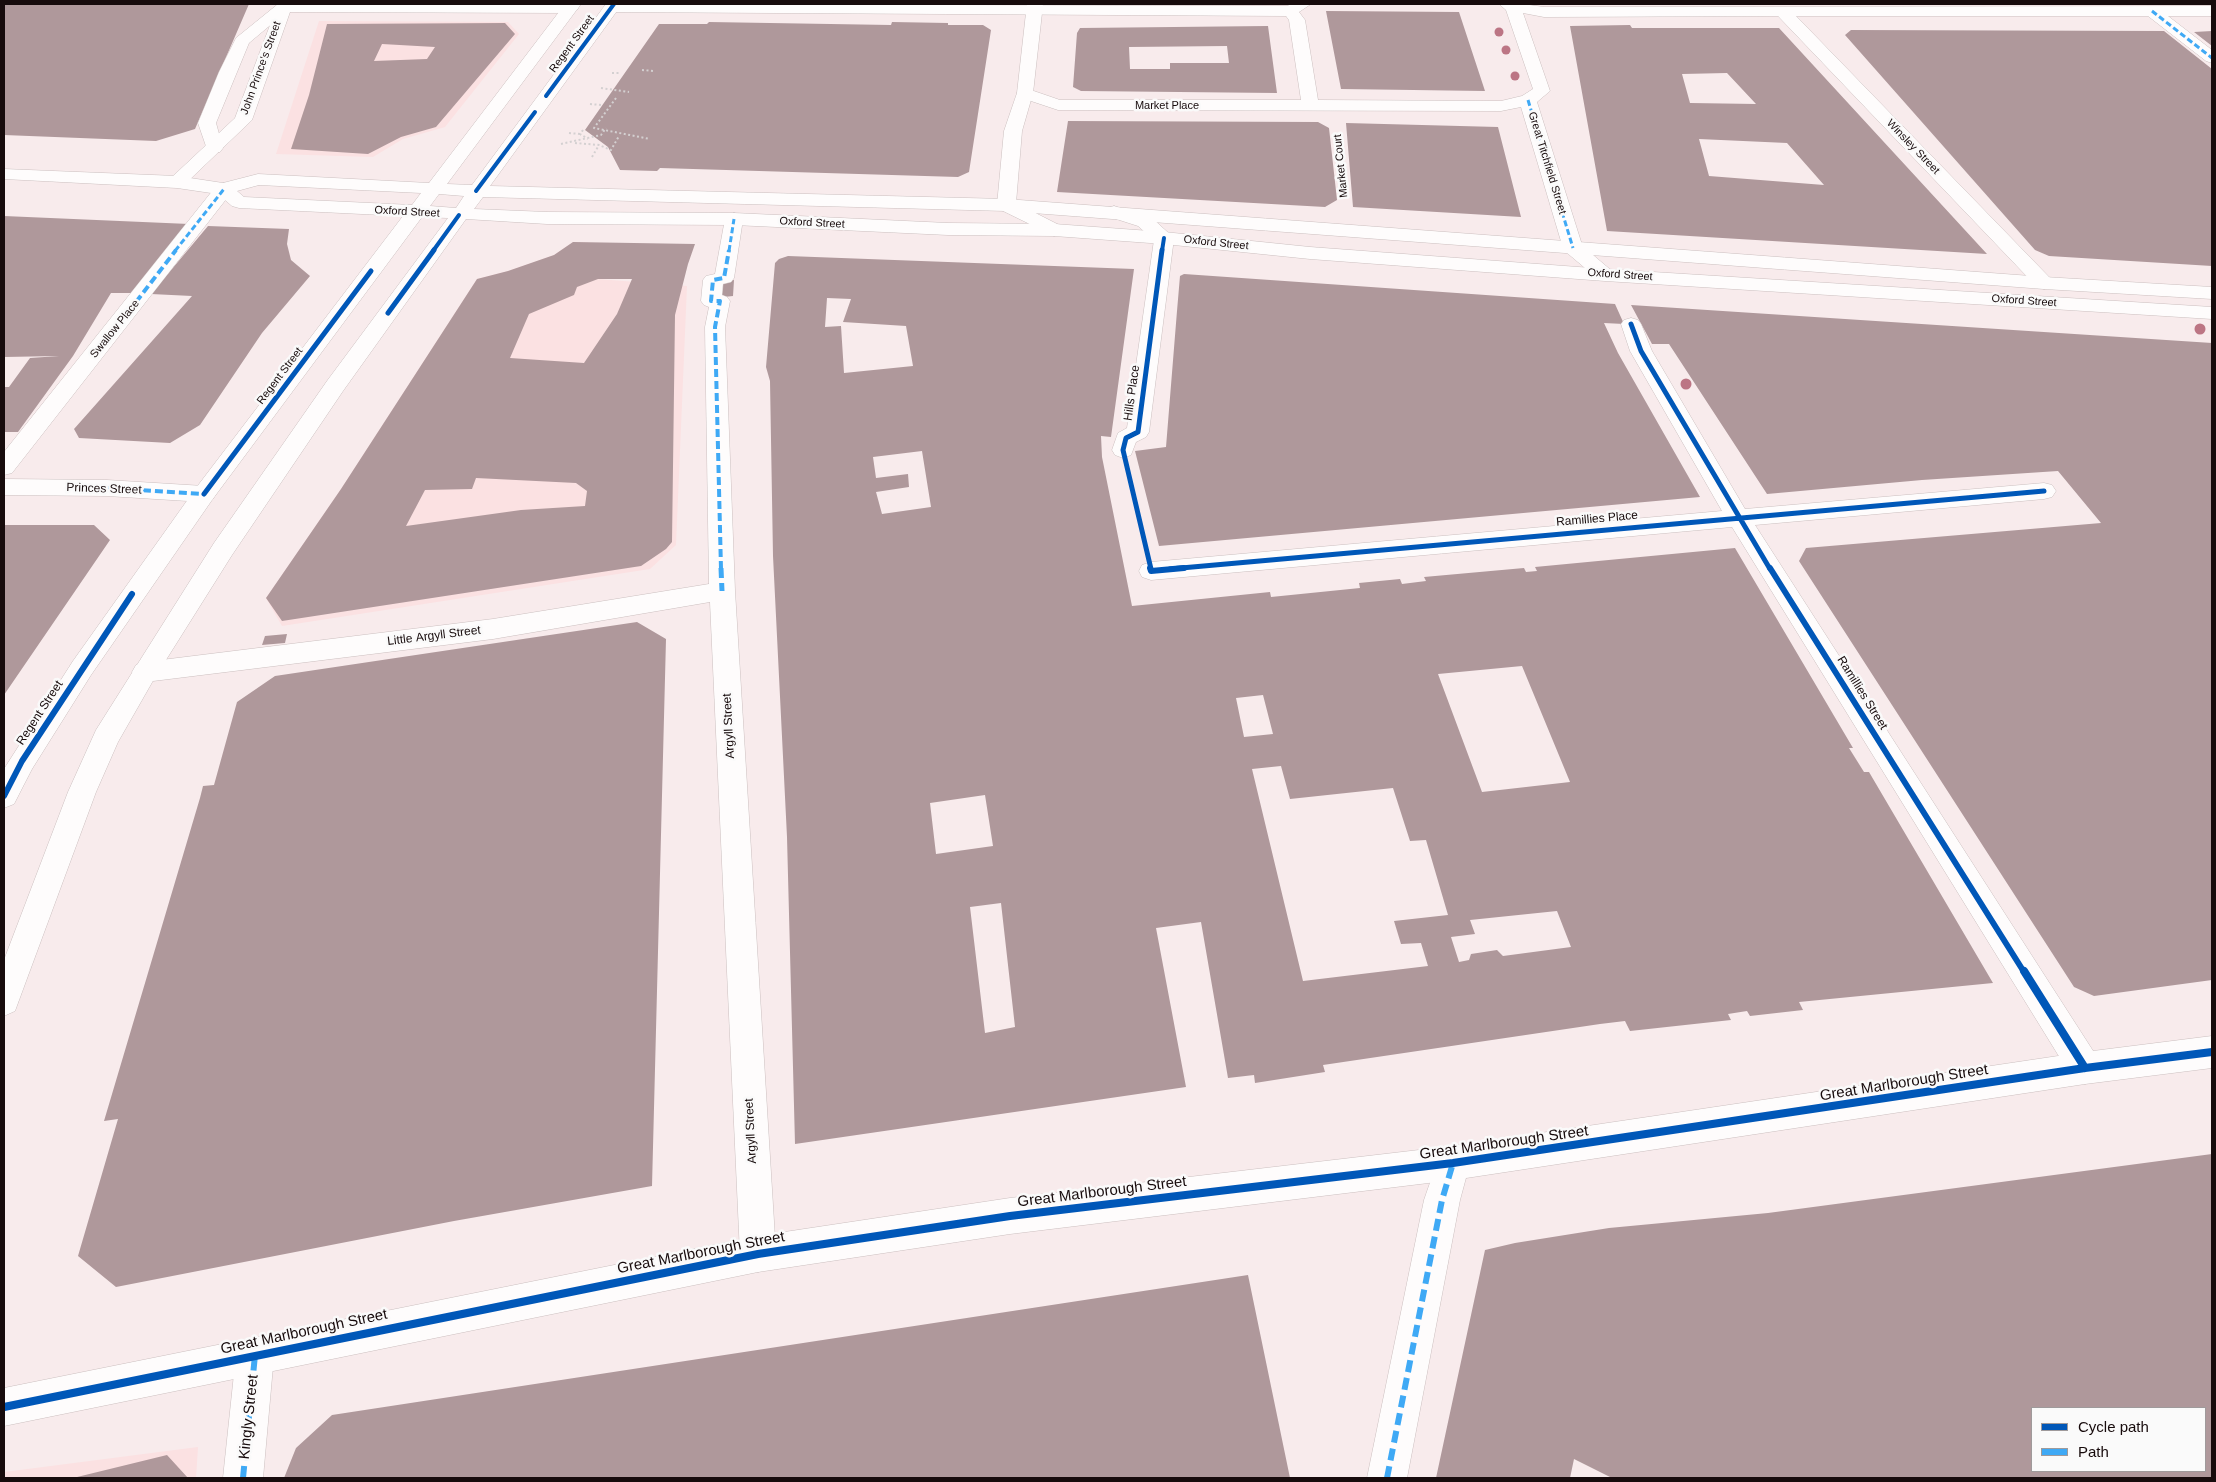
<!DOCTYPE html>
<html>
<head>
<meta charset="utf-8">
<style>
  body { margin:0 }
  #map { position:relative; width:2216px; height:1482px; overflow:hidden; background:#f8ebec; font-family:Arial,sans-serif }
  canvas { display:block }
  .frame { position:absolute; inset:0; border:5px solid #170b0c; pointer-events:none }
  .legend { position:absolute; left:2031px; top:1407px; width:175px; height:65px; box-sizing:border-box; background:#fafafa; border:1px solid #9f9a9b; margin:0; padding:6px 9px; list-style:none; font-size:15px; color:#170b0c }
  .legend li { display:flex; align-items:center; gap:10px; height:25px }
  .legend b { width:25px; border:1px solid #9f9a9b }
</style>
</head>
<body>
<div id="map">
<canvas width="2216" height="1482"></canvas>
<div class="frame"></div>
<ul class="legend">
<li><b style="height:6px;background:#0057b8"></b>Cycle path</li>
<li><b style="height:6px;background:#3fa9f5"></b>Path</li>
</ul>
</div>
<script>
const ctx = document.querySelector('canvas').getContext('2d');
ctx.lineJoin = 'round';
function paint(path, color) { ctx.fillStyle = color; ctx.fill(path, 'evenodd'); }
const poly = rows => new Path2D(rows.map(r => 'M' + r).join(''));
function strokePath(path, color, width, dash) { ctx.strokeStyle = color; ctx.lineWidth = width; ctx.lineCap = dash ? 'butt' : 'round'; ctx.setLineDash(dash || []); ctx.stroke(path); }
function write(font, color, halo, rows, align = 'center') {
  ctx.font = font + ' Arial,sans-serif'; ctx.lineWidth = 5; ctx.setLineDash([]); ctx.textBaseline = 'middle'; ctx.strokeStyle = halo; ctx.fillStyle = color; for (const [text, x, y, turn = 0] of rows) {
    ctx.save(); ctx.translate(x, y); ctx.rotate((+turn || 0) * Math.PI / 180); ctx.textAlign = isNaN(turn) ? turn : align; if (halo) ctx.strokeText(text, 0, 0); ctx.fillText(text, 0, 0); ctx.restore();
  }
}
const built = poly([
  [319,21,508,22,519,34,445,127,403,139,373,157,276,154],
  [573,242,614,244,598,279,687,286,676,545,650,569,282,626,266,598,341,489,477,279,508,271,554,255],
  [198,1447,196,1478,4,1478,4,1472]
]);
const building = poly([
  [4,4,249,4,195,129,156,141,4,135],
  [1326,11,1459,12,1485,91,1341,89],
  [709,22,891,25,892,22,948,23,948,25,983,25,991,30,969,172,958,177,660,168,657,171,620,170,608,147,585,130,659,24,707,24],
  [505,23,515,34,436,127,401,137,368,154,291,149,309,95,327,24],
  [382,44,435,47,427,59,374,61],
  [1630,25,1632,28,1779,28,1987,254,1607,231,1570,26],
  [1727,73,1756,104,1690,103,1682,74],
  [1699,139,1787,143,1824,185,1709,176],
  [1268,26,1277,93,1081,91,1073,87,1077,33,1080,28],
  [1227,46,1229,63,1170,63,1170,69,1130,69,1129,47],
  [1851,30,2164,31,2212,69,2212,266,2049,256,2035,250,1845,35],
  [2212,31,2212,46,2194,32],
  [1068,121,1318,122,1329,128,1337,200,1325,207,1057,192],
  [1346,123,1498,127,1521,217,1353,207],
  [4,216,189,224,135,293,111,293,73,356,18,432,4,432,4,387,9,387,30,358,59,356,4,357],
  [208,226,289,229,287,244,291,260,310,276,262,333,200,425,170,443,79,438,74,429,192,296,151,294],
  [573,242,695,244,688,264,675,315,672,542,666,549,641,566,282,621,266,598,341,489,477,279,508,271,554,255],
  [598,279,632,279,617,314,584,363,510,358,529,314,574,295,577,287],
  [476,478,576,483,587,491,585,506,521,510,406,526,425,490,472,489],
  [788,256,1134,269,1111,437,1101,436,1102,457,1132,606,1270,592,1271,597,1360,588,1359,583,1400,579,1402,584,1426,581,1424,577,1524,568,1526,572,1537,571,1535,567,1735,548,1853,748,1849,748,1864,772,1869,772,1993,983,1799,1002,1803,1010,1750,1016,1747,1011,1728,1014,1731,1020,1630,1031,1625,1021,1600,1024,1323,1065,1325,1072,1255,1083,1254,1075,1228,1078,1201,922,1156,928,1186,1087,795,1144,787,837,773,556,770,381,766,367,775,263,779,259],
  [827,298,851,299,843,322,906,326,913,366,844,373,841,326,825,327],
  [922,451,931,507,882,514,876,492,909,487,908,474,876,478,873,457],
  [1522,666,1570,782,1482,792,1438,674],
  [1263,695,1273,734,1244,737,1236,698],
  [1281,766,1290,799,1393,788,1410,841,1426,840,1448,915,1394,921,1401,944,1421,943,1428,966,1303,981,1252,769],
  [985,795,993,846,936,854,930,803],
  [1001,903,1015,1027,985,1033,970,907],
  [1557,911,1571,947,1503,956,1497,950,1471,954,1469,960,1459,962,1451,937,1475,934,1470,920],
  [1184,274,1615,304,1624,324,1604,323,1618,353,1700,497,1159,546,1135,451,1166,447,1177,311,1180,276],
  [734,280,733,296,714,298,716,282],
  [1631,305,2212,343,2212,980,2094,996,2074,987,1799,561,1806,548,2101,523,2058,471,1922,480,1767,494,1669,344,1652,344],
  [4,525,94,525,110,540,4,695],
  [637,622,666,639,652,1186,454,1221,116,1287,78,1256,118,1119,104,1121,200,798,203,786,214,785,237,702,275,676],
  [287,634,285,643,262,645,265,636],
  [2212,1154,2212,1478,1612,1478,1574,1459,1570,1478,1436,1478,1485,1250,1515,1243,1609,1228,1768,1213],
  [2032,1408,2205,1408,2205,1471,2032,1471],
  [1248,1275,1290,1478,284,1478,296,1448,332,1415],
  [167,1455,188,1478,73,1478]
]);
const path = poly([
  [642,70,654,71],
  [612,73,621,73],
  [601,88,629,92],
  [616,98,594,128,650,139],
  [590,104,601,105],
  [583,130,580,134,588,139],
  [569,133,580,134],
  [1339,142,1344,193],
  [575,143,599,145,611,150,619,136],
  [561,144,601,135,606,128],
  [592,157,599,145]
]);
const lane = poly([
  [278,4,289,4,292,7,249,43,216,123,223,148,220,152,208,152,198,123,219,72,236,38,278,4],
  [1573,242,1580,244,1612,271,1615,275,1612,279,1598,279,1566,252,1563,248,1566,244,1573,242]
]);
const street = poly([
  [278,4,573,4,579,8,571,13,290,12,252,120,183,186,171,186,168,182,171,178,235,118,278,4],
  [610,4,1287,6,1292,4,1311,4,1299,12,1305,20,1318,100,1501,101,1522,96,1533,89,1506,10,1499,4,1522,4,1544,7,2212,6,2212,16,2168,16,2212,50,2212,63,2206,61,2148,16,1796,16,2051,279,2054,283,2051,287,2044,289,2037,287,1778,16,1544,17,1523,13,1550,91,1537,102,1583,248,1580,252,1573,254,1566,252,1563,248,1521,107,1501,111,1058,110,1019,97,1017,93,1019,89,1025,88,1060,100,1301,100,1289,20,1286,16,605,12,602,9,605,6,610,4],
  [224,183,231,185,233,189,231,193,12,473,4,475,4,452,217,185,224,183],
  [1114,206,1152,218,1174,238,1149,432,1146,437,1136,442,1131,455,1123,458,1115,455,1112,450,1118,433,1127,428,1154,240,1138,226,1107,216,1105,212,1107,208,1114,206],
  [734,213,741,215,743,219,734,278,731,282,723,284,722,295,727,297,730,301,725,327,735,591,776,1254,771,1267,758,1272,745,1267,740,1254,710,602,493,639,145,682,136,679,132,672,136,665,145,662,493,619,709,584,705,327,709,307,704,305,701,301,703,280,706,276,715,274,725,219,727,215,734,213],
  [1631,318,1638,320,1641,324,1652,351,1745,509,2044,483,2052,485,2056,491,2052,497,2044,499,1755,525,2097,1057,2101,1068,2097,1079,2085,1084,2073,1079,1732,527,1151,580,1142,577,1139,571,1142,565,1151,562,1722,511,1630,351,1621,324,1624,320,1631,318],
  [4,479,107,480,204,486,212,488,216,494,212,500,204,502,107,496,4,495,4,479],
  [1453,1146,1465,1151,1470,1163,1460,1200,1407,1478,1367,1478,1424,1200,1441,1151,1453,1146],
  [255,1336,268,1342,274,1355,263,1478,223,1478,236,1355,242,1342,255,1336]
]);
const secondary = poly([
  [1027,4,1043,4,1033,93,1022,131,1016,203,1061,226,1064,230,1061,234,1054,236,999,209,997,205,1004,131,1017,93,1027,4],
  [2212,1036,2212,1068,2085,1084,1453,1180,1010,1234,758,1272,4,1426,4,1388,758,1236,1010,1198,1453,1146,2085,1052,2212,1036]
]);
const primary = poly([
  [565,4,581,4,447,184,472,185,606,4,622,4,490,186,1006,199,2044,277,2212,287,2212,299,2044,289,1006,211,483,197,474,209,547,212,734,213,948,223,1054,224,1164,232,1310,247,1605,269,2212,307,2212,319,1605,281,1310,259,1164,244,1054,236,948,235,734,225,547,224,466,219,343,391,232,555,154,679,118,742,96,792,15,1011,4,1016,4,960,68,792,96,730,214,543,327,381,448,218,422,217,212,500,91,675,32,769,14,804,4,808,4,769,73,661,196,488,403,216,239,208,232,206,218,194,177,188,4,179,4,169,177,176,223,183,258,174,429,183,565,4],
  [259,185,421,193,412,205,244,197,237,191,259,185],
  [439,194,464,196,456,208,430,206,439,194]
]);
const quietFar3 = poly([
  [2152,11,2212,58],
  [1528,100,1573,248],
  [175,251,224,189],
  [729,251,734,219]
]);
const quietFar2 = poly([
  [136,302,176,250],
  [107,488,204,494],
  [721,569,715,327,720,301,711,301,713,280,724,278,729,250]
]);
const quietFar1 = poly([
  [721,568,722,591]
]);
const quiet = poly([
  [243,1478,255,1355],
  [1387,1478,1442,1200,1453,1163]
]);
const cyclewayFar3 = poly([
  [546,96,614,4],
  [476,191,535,112],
  [433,251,459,215],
  [1162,251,1164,238]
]);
const cyclewayFar2 = poly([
  [388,313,434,250],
  [1631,324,1641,351,1770,569],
  [204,494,371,271],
  [1151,569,1123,450,1126,438,1138,432,1162,250],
  [1170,569,2044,491]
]);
const cyclewayFar1 = poly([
  [1150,568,1151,571,1184,568],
  [1770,568,2024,972],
  [4,796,22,761,132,594]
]);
const cycleway = poly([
  [2024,971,2085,1068],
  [4,1407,758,1254,1010,1216,1453,1163,2085,1068,2212,1052]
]);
const trees = [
  [1499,32,4.5],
  [1506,50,4.5],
  [1515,76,4.5],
  [2200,329,5.5],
  [1686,384,5.5]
];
const farStreetnames = [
  ["Regent Street",572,44,-54],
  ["John Prince's Street",261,68,-70],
  ["Market Place",1167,106],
  ["Winsley Street",1913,147,46],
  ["Great Titchfield Street",1547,163,73],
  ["Market Court",1341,166,-96],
  ["Oxford Street",407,212,3],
  ["Oxford Street",812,223,3],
  ["Oxford Street",1216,243,6],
  ["Oxford Street",1620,275,4],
  ["Oxford Street",2024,301,4],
  ["Swallow Place",115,329,-51],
  ["Regent Street",280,376,-53]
];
const streetNames = [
  ["Hills Place",1132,393,-82],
  ["Princes Street",104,489,2],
  ["Ramillies Place",1597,519,-5],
  ["Little Argyll Street",434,636,-7],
  ["Ramillies Street",1862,693,58],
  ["Regent Street",40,713,-57],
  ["Argyll Street",729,726,-93],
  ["Argyll Street",751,1131,-93]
];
const nearStreetnames = [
  ["Great Marlborough Street",1904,1083,-9],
  ["Great Marlborough Street",1504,1143,-8],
  ["Great Marlborough Street",1102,1192,-7],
  ["Great Marlborough Street",701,1253,-11],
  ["Great Marlborough Street",304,1332,-12],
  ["Kingly Street",249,1417,-84]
];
paint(built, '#fbe1e2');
paint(building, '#af989b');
strokePath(lane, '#cbbfbf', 1);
strokePath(street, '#cbbfbf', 1);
strokePath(secondary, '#cbbfbf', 1);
strokePath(primary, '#cbbfbf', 1);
strokePath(path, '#d4d0d1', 2, [2, 2.5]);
paint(lane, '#fefcfc');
paint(street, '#fefcfc');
paint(secondary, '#fefcfc');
paint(primary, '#fefcfc');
strokePath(quietFar3, '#3fa9f5', 3, [6, 3]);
strokePath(quietFar2, '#3fa9f5', 4, [8, 4]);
strokePath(quietFar1, '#3fa9f5', 5, [10, 5]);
strokePath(quiet, '#3fa9f5', 6, [12, 6]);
strokePath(cyclewayFar3, '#0057b8', 4);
strokePath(cyclewayFar2, '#0057b8', 5);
strokePath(cyclewayFar1, '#0057b8', 6);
strokePath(cycleway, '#0057b8', 8);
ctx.fillStyle = '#bc7584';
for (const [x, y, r] of trees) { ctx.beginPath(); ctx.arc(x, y, r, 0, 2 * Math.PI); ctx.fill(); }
write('11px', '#170b0c', '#fafafa', farStreetnames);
write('12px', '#170b0c', '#fafafa', streetNames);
write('15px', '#170b0c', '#fafafa', nearStreetnames);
</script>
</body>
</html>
